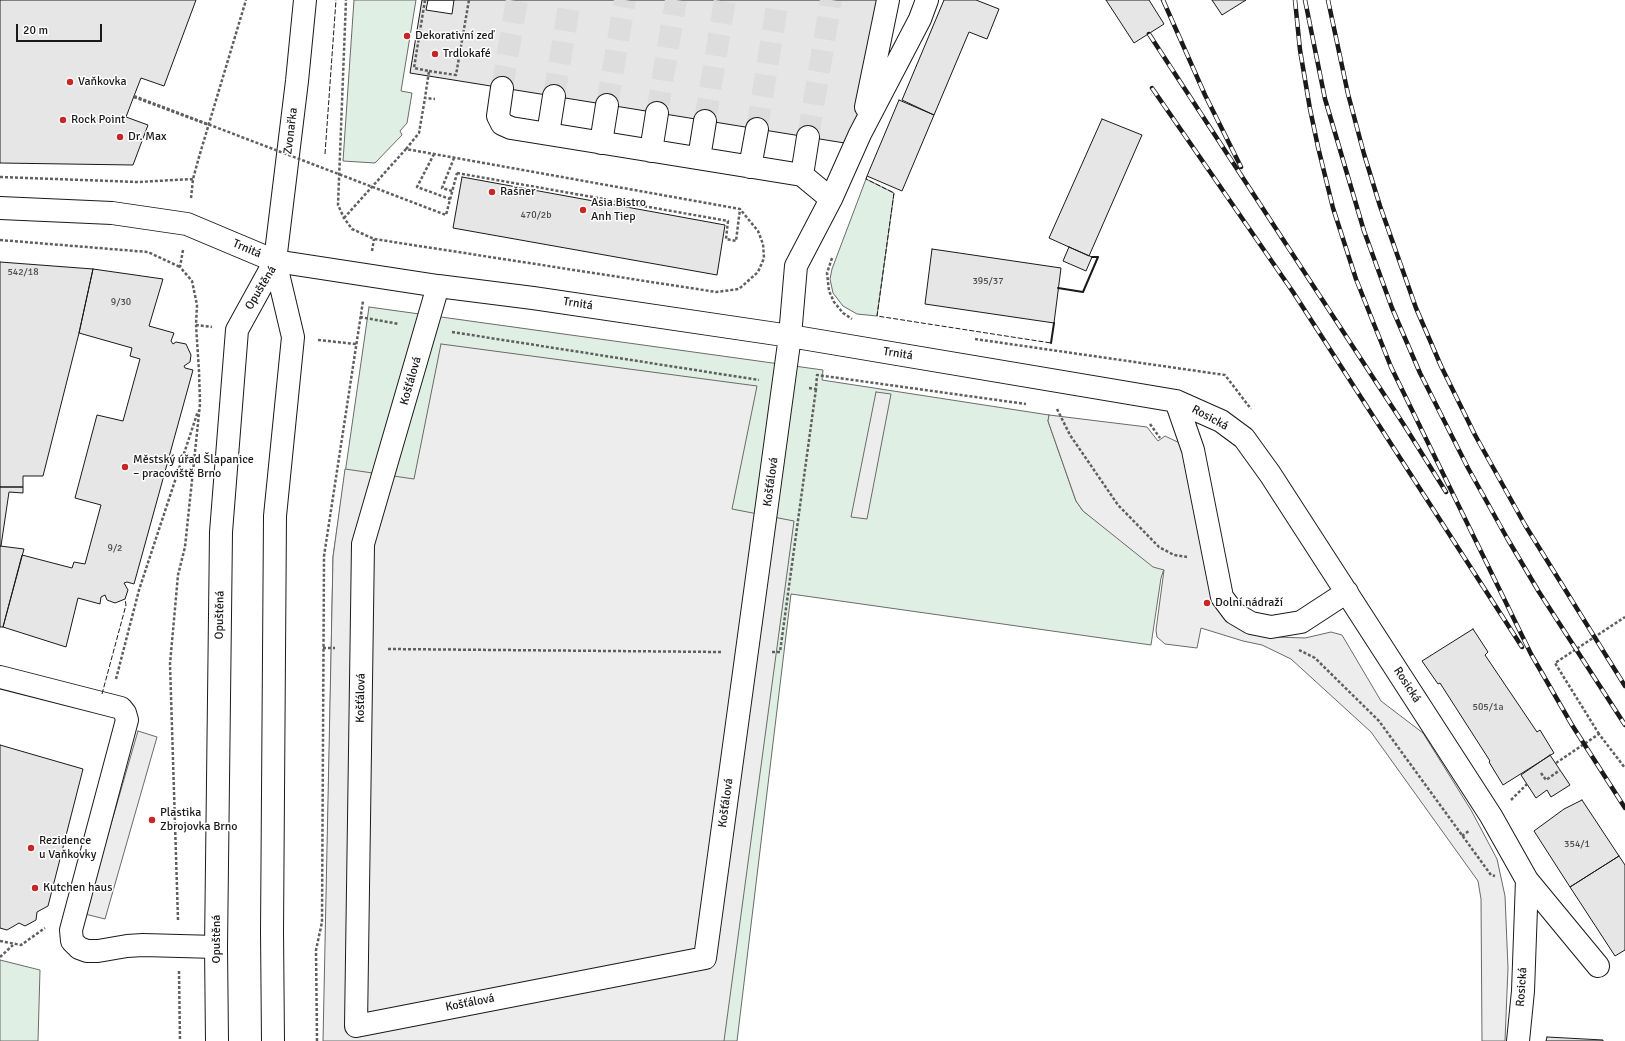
<!DOCTYPE html>
<html>
<head>
<meta charset="utf-8">
<style>
  body { margin:0 }
  #map { position:relative; width:1625px; height:1041px; overflow:hidden; background:#fff; font-family:Signika,sans-serif }
  canvas { display:block }
  .scale { position:absolute; left:16px; top:24px; width:86px; height:18px; box-sizing:border-box; border:2px solid #1a1a1a; border-top:0; padding-left:5px; font-size:12px; line-height:14px; white-space:nowrap; color:#1a1a1a; -webkit-text-stroke:3px #fff; paint-order:stroke }
</style>
</head>
<body>
<div id="map">
<canvas width="1625" height="1041"></canvas>
<div class="scale">20 m</div>
</div>
<script>
const ctx = document.querySelector('canvas').getContext('2d');
ctx.lineJoin = 'round';
function paint(path, color) { ctx.fillStyle = color; ctx.fill(path, 'evenodd'); }
const poly = rows => new Path2D(rows.map(r => 'M' + r).join(''));
function strokePath(path, color, width, dash) { ctx.strokeStyle = color; ctx.lineWidth = width; ctx.lineCap = dash ? 'butt' : 'round'; ctx.setLineDash(dash || []); ctx.stroke(path); }
function write(font, color, halo, rows, align = 'center') {
  ctx.font = font + ' Signika,sans-serif'; ctx.lineWidth = 3; ctx.setLineDash([]); ctx.textBaseline = 'middle'; ctx.strokeStyle = halo; ctx.fillStyle = color; for (const [text, x, y, turn = 0] of rows) {
    ctx.save(); ctx.translate(x, y); ctx.rotate((+turn || 0) * Math.PI / 180); ctx.textAlign = isNaN(turn) ? turn : align; if (halo) ctx.strokeText(text, 0, 0); ctx.fillText(text, 0, 0); ctx.restore();
  }
}
const green = poly([
  [354,0,416,0,401,91,412,93,407,123,400,131,402,135,375,163,343,161,354,0],
  [866,179,894,193,877,316,857,314,843,306,833,293,830,279,832,269,866,179],
  [369,307,823,370,822,380,1049,415,1048,421,1076,501,1083,511,1164,569,1161,578,1151,645,791,594,737,1041,324,1041,333,557,369,307],
  [0,960,40,970,38,1041,0,1041,0,960]
]);
const parking = poly([
  [441,344,757,386,732,509,794,521,724,1041,323,1041,333,557,345,469,414,479,441,344],
  [876,392,891,394,867,519,851,517,876,392],
  [1049,415,1147,427,1158,441,1165,436,1186,446,1217,605,1277,637,1305,638,1331,632,1342,635,1381,701,1423,733,1471,810,1497,859,1505,896,1508,968,1505,1041,1482,1041,1481,899,1478,881,1371,732,1291,659,1262,645,1243,641,1201,628,1197,648,1165,644,1157,637,1156,630,1164,570,1153,567,1083,511,1076,501,1048,421,1049,415],
  [138,731,157,737,105,919,85,914,138,731]
]);
const building = poly([
  [0,0,196,0,164,86,141,78,134,96,126,117,148,125,133,165,0,163,0,0],
  [422,0,881,0,857,145,410,73,422,0],
  [428,0,454,0,452,14,426,10,428,0],
  [944,0,976,0,999,9,987,39,969,32,934,115,902,100,944,0],
  [1106,0,1149,0,1164,24,1134,43,1106,0],
  [1212,0,1246,0,1222,15,1212,0],
  [899,100,934,115,902,191,867,176,899,100],
  [1102,119,1142,135,1089,256,1049,238,1102,119],
  [462,177,725,225,717,275,453,228,462,177],
  [1069,247,1092,257,1086,271,1063,261,1069,247],
  [932,249,1061,268,1054,323,925,304,932,249],
  [0,262,93,269,79,333,43,476,23,476,23,487,0,487,0,262],
  [93,269,163,279,149,326,174,333,171,341,173,344,176,342,186,344,191,355,190,362,184,366,185,368,193,370,134,584,127,582,124,583,128,590,125,599,115,603,107,600,105,595,101,597,100,604,78,598,66,647,3,627,22,555,72,568,74,562,85,564,101,505,75,498,97,415,123,421,140,359,130,356,132,348,79,333,93,269],
  [0,487,23,487,23,493,9,492,1,546,0,546,0,487],
  [0,546,24,549,3,627,0,627,0,546],
  [1473,629,1488,652,1485,655,1537,732,1540,730,1554,753,1503,785,1489,762,1490,761,1440,683,1438,684,1422,661,1473,629],
  [0,745,83,769,48,906,37,912,36,920,25,926,19,923,7,930,0,928,0,745],
  [1550,755,1570,785,1551,797,1547,790,1536,798,1521,775,1550,755],
  [1582,800,1619,856,1570,887,1534,831,1564,809,1582,800],
  [1619,856,1625,865,1625,950,1615,956,1570,887,1619,856],
  [1547,1037,1603,1040,1603,1041,1546,1041,1547,1037]
]);
const minorTunnel = poly([
  [502,88,517,0],
  [554,96,570,0],
  [607,105,625,0],
  [657,113,676,0],
  [705,121,725,0],
  [757,129,778,0],
  [808,137,831,0]
]);
const path = poly([
  [425,0,414,68,429,71,425,98,435,99],
  [429,71,456,75,469,0],
  [134,97,209,125],
  [406,149,419,133,425,98],
  [434,154,417,187,450,199],
  [457,173,728,221,726,239,736,241,740,209],
  [0,177,138,182,193,179],
  [452,191,442,188,454,158],
  [191,198,193,179,199,157,246,0],
  [344,218,406,149,740,209,758,231,763,244,764,258,758,272,739,289,716,292,374,239,352,229,344,218,338,205,346,0],
  [0,240,148,252,180,267],
  [183,250,180,267,192,281,197,305,196,325,212,327],
  [372,251,374,239],
  [832,258,827,273,829,291,834,302,843,313,852,319],
  [360,317,399,324],
  [452,332,759,380],
  [975,339,1225,375,1251,409],
  [318,340,356,344],
  [809,388,816,389,817,375,1026,404],
  [1057,409,1070,435,1118,505,1159,547,1174,555,1187,557],
  [1150,424,1160,438],
  [323,648,335,648],
  [388,649,721,652],
  [1299,650,1315,658,1379,721,1491,875,1495,876],
  [772,652,780,652,816,389],
  [116,679,139,590,198,411],
  [1599,734,1555,663,1625,617],
  [1556,763,1599,734,1625,768],
  [1541,773,1546,780,1560,770],
  [1511,800,1527,784],
  [1462,836,1470,830],
  [178,920,170,664,178,575,185,547,200,404,199,371,196,325],
  [0,941,21,945,45,928],
  [0,957,13,945],
  [179,971,180,1041],
  [317,1041,316,950,322,922,324,556,363,301]
]);
const minor = poly([
  [502,88,498,116,502,124,511,128,802,175,831,199],
  [866,107,888,0],
  [548,134,554,96],
  [601,143,607,105],
  [651,151,657,113],
  [699,158,705,121],
  [750,167,757,129],
  [802,175,808,137],
  [0,208,112,213,187,224,275,261,438,286,533,298,790,336,1176,401,1221,421,1244,438,1270,474,1491,816,1527,880,1523,991,1518,1041],
  [438,286,363,544,356,1026,705,958,790,336,796,266,831,199,860,134,920,19,927,0],
  [1176,401,1193,450,1222,597,1234,613,1251,623,1271,627,1301,622,1347,592],
  [0,677,121,708,125,713,127,720,71,930,72,941,79,948,87,951,98,951,127,946,143,945,216,947],
  [1527,880,1598,966]
]);
const major = poly([
  [217,1041,216,947,221,532,237,330,275,261],
  [273,1041,272,931,275,516,293,337,275,261,297,81,305,0]
]);
const rail = poly([
  [1163,0,1205,95,1241,167],
  [1295,0,1300,50,1310,109,1318,147,1333,208,1356,279,1391,367,1531,654,1572,725,1625,808],
  [1305,0,1325,99,1364,231,1392,308,1420,373,1468,468,1507,538,1539,592,1625,725],
  [1328,0,1348,94,1364,154,1380,206,1416,308,1441,366,1475,435,1525,525,1625,686],
  [1149,34,1404,425,1446,492],
  [1152,88,1293,292,1522,647]
]);
const pathBridge = poly([
  [134,96,446,215,457,173]
]);
const fence = poly([
  [325,154,336,0],
  [867,176,866,179,894,193,877,316,1051,343],
  [102,694,126,605,125,599]
]);
const wall = poly([
  [1058,288,1083,292,1098,257,1092,257],
  [1051,343,1054,323]
]);
const markers = [
  [407,36,4,"#c62828"],
  [435,54,4,"#c62828"],
  [70,82,4,"#c62828"],
  [63,120,4,"#c62828"],
  [120,137,4,"#c62828"],
  [492,192,4,"#c62828"],
  [583,210,4,"#c62828"],
  [125,467,4,"#c62828"],
  [1207,603,4,"#c62828"],
  [152,820,4,"#c62828"],
  [31,848,4,"#c62828"],
  [35,888,4,"#c62828"]
];
const numberNames = [
  ["470/2b",536,215],
  ["542/18",23,272],
  ["395/37",988,281],
  ["9/30",121,302],
  ["9/2",115,548],
  ["505/1a",1488,707],
  ["354/1",1577,844]
];
const poiNames = [
  ["Dekorativní zeď",415,36],
  ["Trdlokafé",443,54],
  ["Vaňkovka",78,82],
  ["Rock Point",71,120],
  ["Dr. Max",128,137],
  ["Rašner",500,192],
  ["Asia Bistro",591,203],
  ["Anh Tiep",591,217],
  ["Městský úřad Šlapanice",133,460],
  ["– pracoviště Brno",133,474],
  ["Dolní nádraží",1215,603],
  ["Plastika",160,813],
  ["Zbrojovka Brno",160,827],
  ["Rezidence",39,841],
  ["u Vaňkovky",39,855],
  ["Kutchen haus",43,888]
];
const streetNames = [
  ["Zvonařka",291,131,-83],
  ["Trnitá",247,249,23],
  ["Opuštěná",261,288,-59],
  ["Trnitá",578,304,9],
  ["Trnitá",898,354,9],
  ["Košťálová",411,381,-74],
  ["Rosická",1210,418,28],
  ["Košťálová",771,482,-82],
  ["Opuštěná",220,615,-89],
  ["Rosická",1407,685,57],
  ["Košťálová",361,698,-89],
  ["Košťálová",726,803,-82],
  ["Opuštěná",217,939,-90],
  ["Rosická",1522,987,-86],
  ["Košťálová",470,1003,-11]
];
paint(green, '#e0efe3');
strokePath(green, '#6a6a6a', 1);
paint(parking, '#ededed');
strokePath(parking, '#6a6a6a', 1);
paint(building, '#e6e6e6');
strokePath(building, '#1a1a1a', 1);
strokePath(minorTunnel, '#ddd', 22, [22, 11]);
strokePath(minor, '#1a1a1a', 24);
strokePath(major, '#1a1a1a', 24);
strokePath(path, '#5f5f5f', 2.5, [3, 2]);
strokePath(minor, '#fff', 22);
strokePath(major, '#fff', 22);
strokePath(rail, '#1a1a1a', 4.5);
strokePath(rail, '#fff', 3, [9]);
strokePath(pathBridge, '#5f5f5f', 2.5, [3, 2]);
strokePath(fence, '#1a1a1a', 1, [5, 2]);
strokePath(wall, '#1a1a1a', 2);
for (const [x, y, r, color] of markers) { const dot = new Path2D(); dot.arc(x, y, r, 0, 2 * Math.PI); ctx.fillStyle = color; ctx.fill(dot); strokePath(dot, '#fff', 1.5); }
write('10px', '#4d4d4d', null, numberNames);
write('12px', '#1a1a1a', '#fff', poiNames, 'left');
write('12px', '#1a1a1a', '#fff', streetNames);
</script>
</body>
</html>
